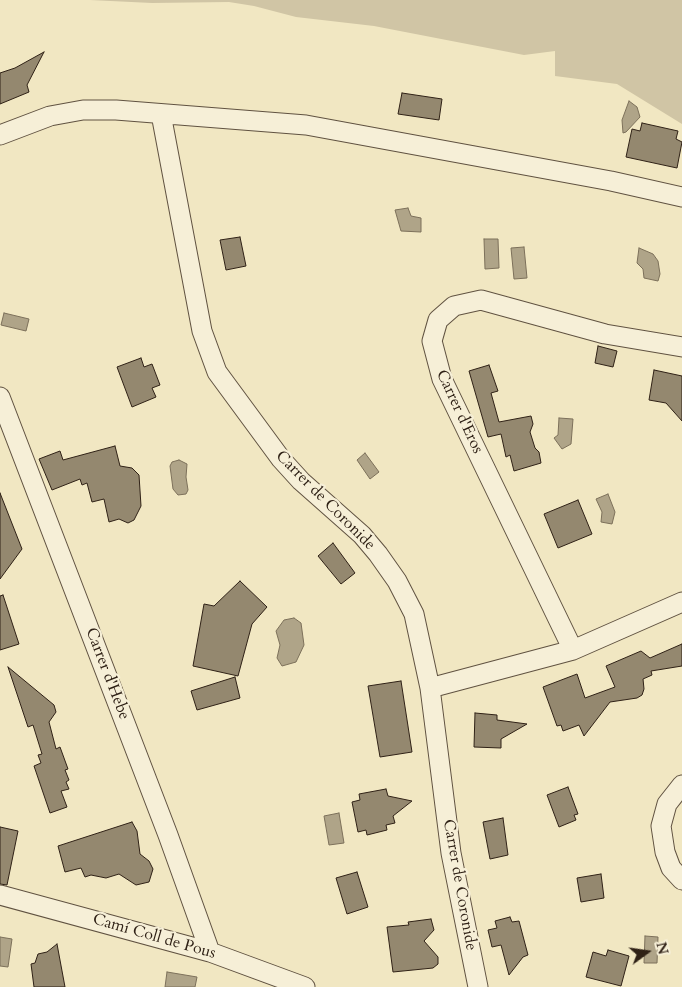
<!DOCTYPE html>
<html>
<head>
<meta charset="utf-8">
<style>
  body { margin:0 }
  #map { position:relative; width:682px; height:987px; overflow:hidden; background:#f1e7c2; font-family:Cardo,serif }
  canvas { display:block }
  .north { position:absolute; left:622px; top:927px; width:50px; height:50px; -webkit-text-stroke:4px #f6efd7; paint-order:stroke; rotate:76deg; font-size:14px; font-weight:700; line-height:20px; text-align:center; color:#2f2116 }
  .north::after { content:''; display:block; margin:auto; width:18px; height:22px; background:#2f2116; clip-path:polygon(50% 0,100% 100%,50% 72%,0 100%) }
</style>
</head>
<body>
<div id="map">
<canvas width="682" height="987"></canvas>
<div class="north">N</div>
</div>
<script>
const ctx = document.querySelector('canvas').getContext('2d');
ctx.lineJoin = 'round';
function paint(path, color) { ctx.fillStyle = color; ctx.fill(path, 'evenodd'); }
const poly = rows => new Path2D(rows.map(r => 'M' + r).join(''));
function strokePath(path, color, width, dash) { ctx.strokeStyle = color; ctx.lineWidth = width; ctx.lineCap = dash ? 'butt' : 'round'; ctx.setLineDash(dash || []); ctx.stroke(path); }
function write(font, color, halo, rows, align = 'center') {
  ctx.font = font + ' Cardo,serif'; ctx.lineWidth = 4.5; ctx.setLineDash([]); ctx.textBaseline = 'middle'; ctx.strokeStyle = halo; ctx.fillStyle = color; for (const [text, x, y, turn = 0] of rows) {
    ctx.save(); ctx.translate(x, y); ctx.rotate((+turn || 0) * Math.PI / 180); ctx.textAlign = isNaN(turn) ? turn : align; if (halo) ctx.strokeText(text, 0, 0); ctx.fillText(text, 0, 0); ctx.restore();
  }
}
const green = poly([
  [90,0,682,0,682,124,617,84,555,76,555,51,524,55,374,26,296,17,254,6,229,2,152,3]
]);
const water = poly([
  [629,101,637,107,640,117,626,132,623,133,622,120,629,101],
  [408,208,411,216,421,218,421,232,401,231,395,210,408,208],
  [484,239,498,239,499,268,485,269,484,239],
  [524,247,527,278,514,279,511,248,524,247],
  [639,248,653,254,658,261,660,274,658,281,644,278,643,269,637,263,639,248],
  [4,313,29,319,26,331,1,325,4,313],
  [559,418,573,419,571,444,562,449,554,438,558,435,559,418],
  [365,453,379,472,370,479,357,460,365,453],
  [179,460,187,464,186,477,188,490,186,494,178,495,173,489,170,466,172,462,179,460],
  [608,494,615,512,612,524,601,522,602,512,596,499,608,494],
  [294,618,301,623,304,645,296,662,282,666,277,658,280,645,276,631,284,620,294,618],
  [339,813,344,843,329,845,324,816,339,813],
  [645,936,658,937,657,963,644,963,645,936],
  [0,937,12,939,8,967,0,966,0,937],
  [167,972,197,977,195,987,165,987,167,972]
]);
const building = poly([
  [44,52,27,85,29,92,0,104,0,73,15,68,44,52],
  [402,93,442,99,439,120,398,114,402,93],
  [642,123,678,131,676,139,682,142,677,168,626,157,632,129,640,131,642,123],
  [240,237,246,266,226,270,220,240,240,237],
  [598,346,617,351,613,367,595,363,598,346],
  [141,358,144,367,152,364,160,385,152,388,156,397,132,407,117,367,141,358],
  [489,365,498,391,491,393,499,422,531,416,533,424,530,432,535,448,539,452,541,463,514,471,510,455,506,457,501,434,488,437,469,371,489,365],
  [654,370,682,376,682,421,666,403,649,400,654,370],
  [115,446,120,466,132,468,139,475,141,506,134,520,128,523,119,519,109,522,104,499,92,502,87,483,82,485,80,479,52,490,39,459,60,451,63,460,115,446],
  [0,493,22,549,0,579,0,493],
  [578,500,592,534,558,548,544,514,578,500],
  [333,543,355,573,341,584,318,556,333,543],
  [240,581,267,607,252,624,238,676,193,666,204,604,214,606,240,581],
  [3,595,19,644,0,650,0,596,3,595],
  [682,644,682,666,651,671,652,675,643,679,644,689,642,695,637,698,610,702,584,736,579,725,563,731,561,725,557,726,543,687,577,674,585,698,615,687,606,666,641,651,650,658,682,644],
  [8,667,54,705,56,712,49,722,56,749,60,747,68,769,65,770,69,780,66,782,69,789,61,791,67,807,50,813,34,766,41,763,38,755,42,754,33,725,28,727,8,667],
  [235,677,240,698,197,710,191,691,235,677],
  [401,681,412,752,380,757,368,686,401,681],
  [475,713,497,715,497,720,527,724,501,739,501,748,474,747,475,713],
  [568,787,578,814,574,815,576,820,559,827,547,795,568,787],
  [386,789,388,796,412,801,393,816,395,823,386,825,387,830,367,835,366,830,358,832,352,802,360,800,359,794,386,789],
  [503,818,508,855,490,859,483,822,503,818],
  [132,822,137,831,140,854,149,861,153,869,149,882,136,885,119,874,106,878,91,875,85,877,81,868,65,872,58,846,132,822],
  [0,827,18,831,7,885,0,884,0,827],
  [357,872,368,907,347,914,336,878,357,872],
  [601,874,604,898,581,902,577,878,601,874],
  [510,917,512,922,519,921,528,955,523,957,509,975,501,945,492,947,488,930,497,928,495,921,510,917],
  [431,919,434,930,424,941,438,957,438,964,433,968,393,972,387,927,409,925,408,922,431,919],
  [57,944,65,987,34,987,31,964,35,963,38,954,47,952,57,944],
  [608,950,629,956,621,986,586,977,593,952,606,956,608,950]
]);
const minor = poly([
  [161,114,202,331,217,372,281,459,301,481,362,535,378,554,397,581,414,614,430,688,451,853,478,987],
  [0,135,50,116,83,110,116,110,306,125,611,181,682,197],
  [0,397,168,835,210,952],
  [573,650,682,602],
  [430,688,573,650,442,379,432,341,438,320,454,306,481,300,605,334,682,347],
  [682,785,667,804,661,826,665,852,671,868,682,880],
  [0,895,210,952,305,987]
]);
const streetNames = [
  ["Carrer d'Eros",459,412,65],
  ["Carrer de Coronide",325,501,45],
  ["Carrer d'Hebe",107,674,69],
  ["Carrer de Coronide",459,885,80],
  ["Camí Coll de Pous",154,937,16]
];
paint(green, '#d0c5a5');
paint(water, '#afa488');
strokePath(water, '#7c705a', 1);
paint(building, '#94886f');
strokePath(building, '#2f2116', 1);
strokePath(minor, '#605241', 21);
strokePath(minor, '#f6efd7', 19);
write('16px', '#2f2116', '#f6efd7', streetNames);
</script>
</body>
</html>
